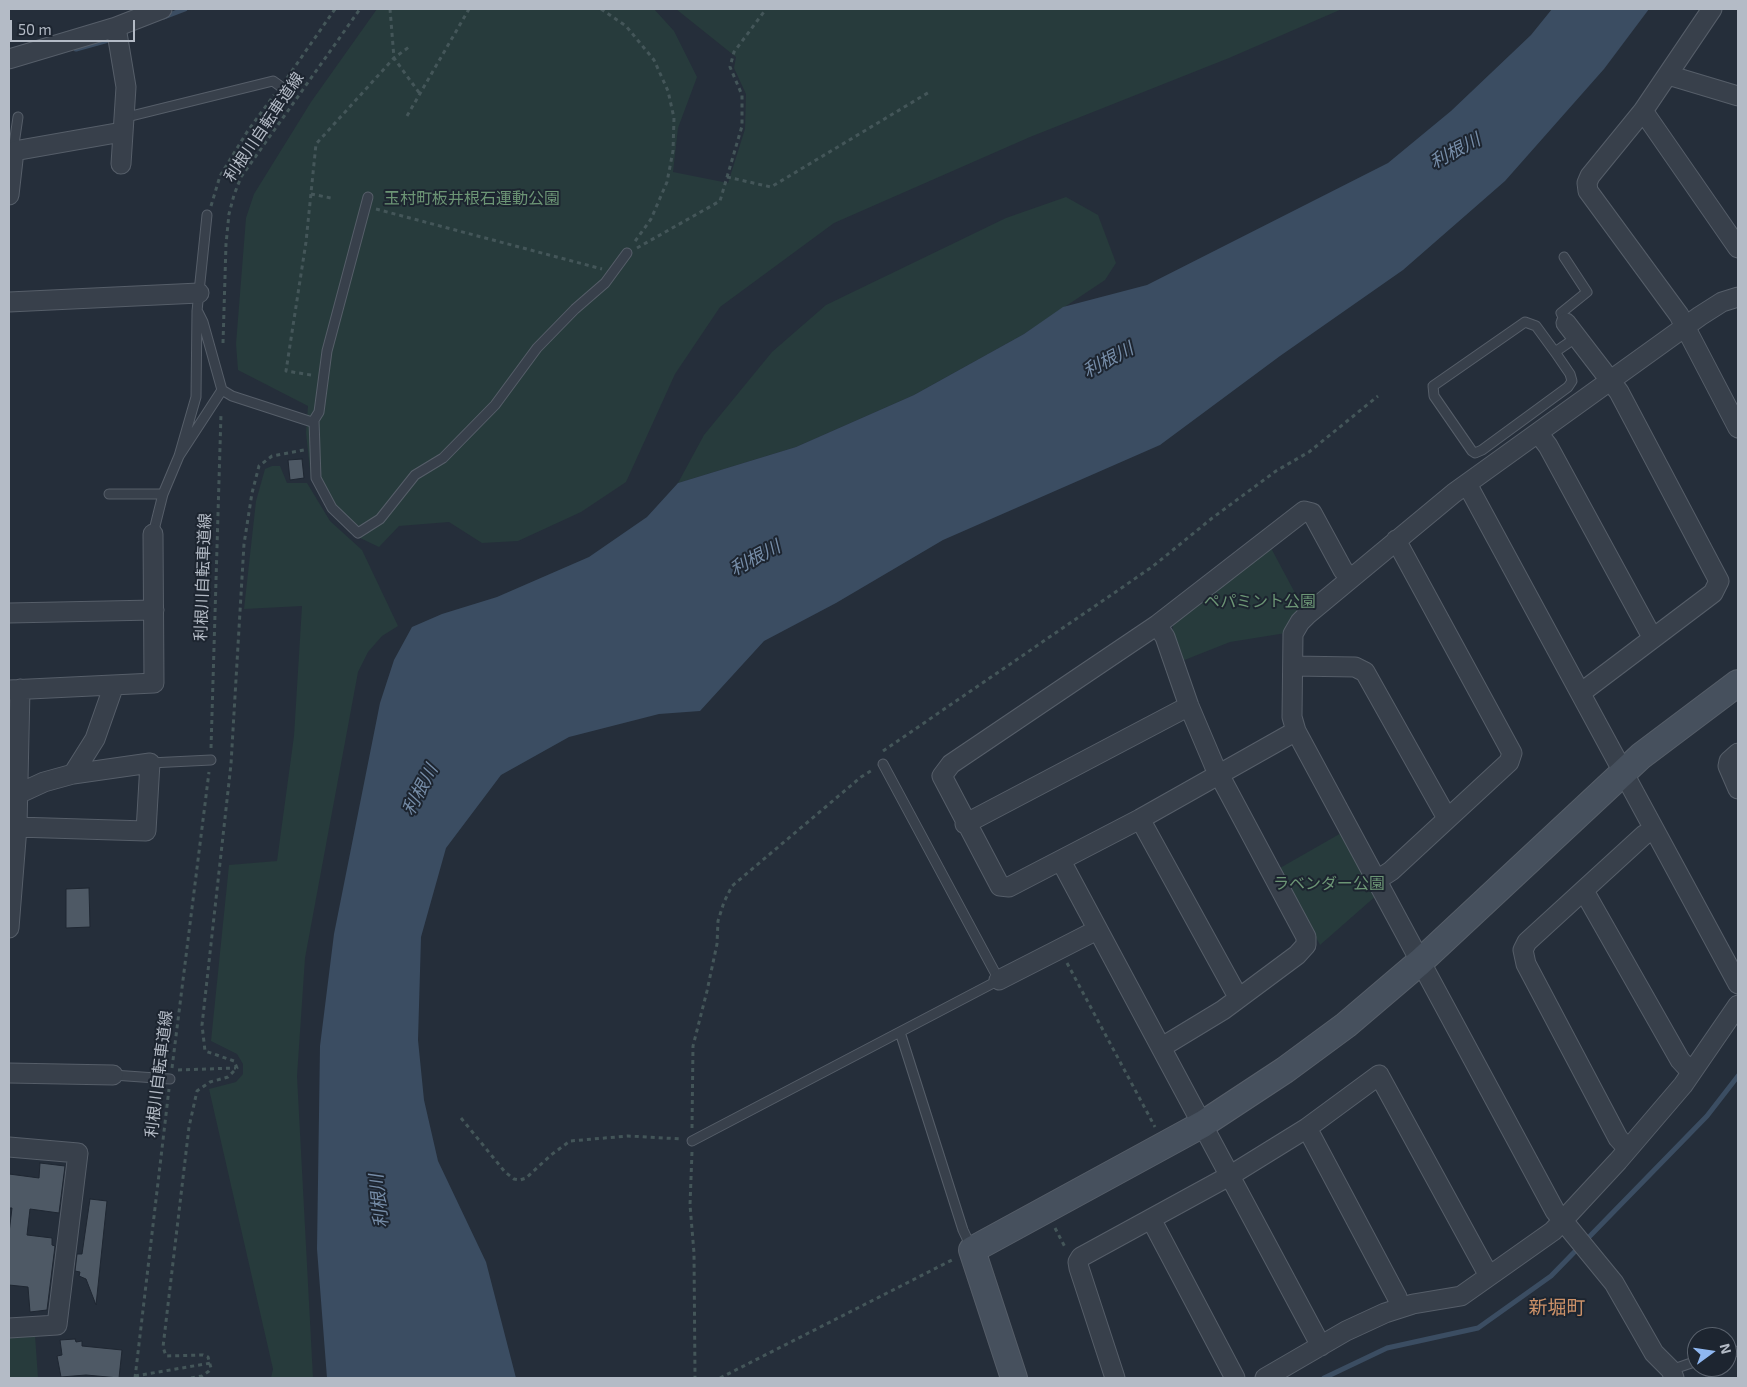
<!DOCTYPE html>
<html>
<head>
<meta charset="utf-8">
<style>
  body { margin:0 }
  #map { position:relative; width:1747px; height:1387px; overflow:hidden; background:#252e3a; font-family:"Exo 2",sans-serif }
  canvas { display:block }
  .frame { position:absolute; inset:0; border:10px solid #b4bbc6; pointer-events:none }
  .north { position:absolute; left:1687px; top:1327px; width:50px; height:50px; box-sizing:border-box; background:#1d2530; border:1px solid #59616c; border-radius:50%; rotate:76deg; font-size:14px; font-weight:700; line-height:20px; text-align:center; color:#b4bbc6 }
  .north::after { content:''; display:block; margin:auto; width:18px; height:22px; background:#8fb7f0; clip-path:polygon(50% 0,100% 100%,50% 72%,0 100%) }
  .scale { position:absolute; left:10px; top:20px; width:125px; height:22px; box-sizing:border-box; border:2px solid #b4bbc6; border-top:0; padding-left:6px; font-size:15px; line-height:18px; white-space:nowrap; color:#b4bbc6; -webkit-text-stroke:4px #1d2530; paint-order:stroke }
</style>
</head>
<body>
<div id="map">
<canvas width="1747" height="1387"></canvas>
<div class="frame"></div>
<div class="north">N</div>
<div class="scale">50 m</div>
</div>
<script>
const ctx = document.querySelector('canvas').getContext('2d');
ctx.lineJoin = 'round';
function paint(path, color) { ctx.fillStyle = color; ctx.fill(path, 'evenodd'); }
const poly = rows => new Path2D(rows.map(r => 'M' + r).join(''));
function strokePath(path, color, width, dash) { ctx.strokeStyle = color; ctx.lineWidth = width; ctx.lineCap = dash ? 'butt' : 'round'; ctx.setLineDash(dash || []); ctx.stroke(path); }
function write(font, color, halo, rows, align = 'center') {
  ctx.font = font + ' "Exo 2","Noto Sans JP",sans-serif'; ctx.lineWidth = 4; ctx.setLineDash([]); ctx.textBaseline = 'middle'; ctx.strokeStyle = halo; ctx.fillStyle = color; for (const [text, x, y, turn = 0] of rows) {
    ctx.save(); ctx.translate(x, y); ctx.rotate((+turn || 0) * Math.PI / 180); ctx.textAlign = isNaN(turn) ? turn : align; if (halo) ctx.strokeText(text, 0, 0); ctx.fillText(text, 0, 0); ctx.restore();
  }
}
const green = poly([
  [377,9,654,9,674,31,697,77,678,128,673,172,728,183,745,129,746,94,734,68,736,57,676,9,1342,9,1229,58,1030,137,834,223,720,307,675,374,626,482,581,512,518,541,482,543,449,522,399,526,379,547,358,537,330,512,311,478,306,433,308,406,238,370,236,344,246,218,254,194,311,102],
  [1066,197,1098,215,1116,263,1105,280,1024,334,914,395,796,447,678,483,704,435,772,352,826,305,1006,218],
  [272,466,280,466,287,483,307,483,330,521,362,550,398,626,382,636,368,652,358,672,305,958,297,1076,313,1378,271,1378,273,1369,209,1089,236,1082,243,1074,243,1064,237,1054,211,1041,229,865,277,861,294,736,302,606,244,609,256,501,265,469],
  [1271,548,1303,608,1291,618,1286,633,1230,642,1182,661,1172,634,1173,624],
  [1343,832,1377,895,1320,945,1280,868],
  [35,1335,38,1378,9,1378,9,1337]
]);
const water = poly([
  [1552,9,1649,9,1604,69,1505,181,1403,270,1280,356,1160,445,943,540,836,603,764,641,700,711,659,714,569,737,501,775,446,848,421,937,418,1040,424,1100,438,1161,486,1262,516,1378,327,1378,317,1249,320,1046,334,934,380,703,394,660,412,627,442,614,497,597,589,557,647,517,678,483,796,447,914,395,1024,334,1063,307,1147,285,1388,163,1451,111,1531,35]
]);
const stream = poly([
  [164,17,185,9],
  [76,49,112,39],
  [1324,1378,1387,1348,1478,1328,1551,1276,1707,1116,1738,1076]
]);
const building = poly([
  [302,459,304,478,290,480,288,460,302,459],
  [89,888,90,927,66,928,66,889,89,888],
  [40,1163,65,1166,59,1213,30,1209,27,1235,52,1238,52,1245,55,1246,47,1310,30,1312,28,1287,9,1285,9,1233,12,1208,9,1208,9,1174,39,1178,40,1163],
  [90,1199,107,1201,96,1305,86,1279,79,1276,80,1272,75,1271,77,1254,82,1254,90,1199],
  [75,1339,76,1342,82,1341,82,1346,122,1350,119,1378,86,1375,61,1377,57,1356,62,1355,60,1340,75,1339]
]);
const path = poly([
  [390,9,394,58,420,94],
  [601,9,626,26,654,60,668,91,674,118,673,151,667,182,651,219,633,244],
  [287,78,335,9],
  [407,116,469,9],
  [727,177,771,187,931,91],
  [311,194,331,198],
  [211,206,220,176,247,132,274,95],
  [376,209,602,269],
  [637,248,720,201,742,126,742,95,730,67,734,52,766,9],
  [223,343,226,244,229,214,234,195,241,177,360,9],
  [311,375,286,371,306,242,316,144,394,58,409,47],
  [211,748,221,414],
  [883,751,1152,567,1211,519,1276,471,1309,452,1378,396],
  [1067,963,1155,1127],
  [172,1068,209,772],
  [178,1070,236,1068],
  [461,1118,505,1172,514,1179,520,1180,526,1178,551,1155,570,1141,628,1136,682,1139],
  [692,1128,693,1046,707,991,717,944,718,921,724,902,732,886,861,777,874,769],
  [692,1152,690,1205,694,1253,695,1378],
  [1055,1228,1066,1249],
  [135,1376,211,1363],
  [135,1378,169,1089],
  [191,1378,202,1376,209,1371,211,1368,208,1357,203,1355,166,1356,163,1347,189,1127,197,1091,210,1082,228,1077,237,1068,234,1061,205,1051,202,1025,231,764,244,544,252,493,259,466,272,456,304,450],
  [720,1378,954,1259]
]);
const lane = poly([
  [123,118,273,81,280,86],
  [13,151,18,117],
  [1564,257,1587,292,1561,313,1566,323],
  [198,312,203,322,222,390],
  [1555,352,1570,374,1572,381,1568,387,1482,450,1475,453,1472,451,1434,396,1433,386,1525,322,1536,326,1555,352,1577,337],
  [314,420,316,478,332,508,358,533,380,519,415,475,443,458,495,405,537,348,575,309,605,283,627,253],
  [179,456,222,390,232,396,312,422,314,420,319,412,327,351,368,197],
  [109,494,163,494],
  [153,534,163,494,179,456,196,397,197,311,207,215],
  [150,763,211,760],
  [900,1032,963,1230,971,1247],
  [113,1075,170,1079],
  [692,1141,999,980,883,764],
  [1727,1354,1738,1351],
  [1671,1370,1697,1361]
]);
const street = poly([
  [1712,9,1643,111,1590,176,1587,183,1588,191,1679,315,1738,428],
  [116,27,126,87,121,164],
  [9,59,116,27,162,9],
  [1668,75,1738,96],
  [1643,111,1738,248],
  [9,195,14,151,122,132],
  [9,302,199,293],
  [1566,323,1619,392,1719,581,1713,593,1582,692],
  [1538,433,1548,446,1652,637],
  [1467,484,1738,984],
  [9,613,154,610],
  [1157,625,1165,637,1189,706,1214,765,1306,937,1306,945,1297,955,1223,1010,1162,1047],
  [1294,666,1355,667,1365,672,1447,818],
  [9,690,154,683,153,534],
  [1296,731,1140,819,1009,887,1000,886,942,776,951,764,1157,625,1304,511,1312,513,1343,570,1351,578],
  [1738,753,1729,761,1728,766,1738,789],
  [73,774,95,739,114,685],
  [1140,819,1238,997],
  [965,824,1189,706],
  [17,827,146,831,150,763,73,774,44,782,18,794],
  [1061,861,1321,1346],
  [1377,880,1391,871,1509,762,1512,753,1396,540],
  [1584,891,1680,1060,1691,1072],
  [9,928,17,827,20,689],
  [999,980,1097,930],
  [9,1073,113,1075],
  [1307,1128,1397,1297,1400,1307],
  [9,1147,78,1153,57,1325,9,1328],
  [1628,1149,1618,1138,1526,964,1523,950,1527,942,1644,835,1654,830],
  [1151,1219,1235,1378],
  [1115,1378,1079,1268,1078,1262,1081,1257,1231,1175,1307,1128,1379,1075,1489,1276],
  [1265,1378,1346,1331,1385,1313,1413,1304,1461,1296,1553,1231,1618,1161,1683,1085,1738,1005],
  [1674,1378,1671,1370,1654,1353,1614,1283,1555,1211,1296,731,1292,717,1293,634,1300,622,1307,615,1454,493,1700,316,1722,302,1738,297]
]);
const secondary = poly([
  [1014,1378,972,1250,1203,1124,1285,1070,1346,1025,1420,962,1641,756,1738,683]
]);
const streetNames = [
  ["利根川自転車道線",264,127,-56],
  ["利根川自転車道線",203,577,-88],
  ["利根川自転車道線",159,1074,-83]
];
const parkNames = [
  ["玉村町板井根石運動公園",472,199],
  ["ペパミント公園",1260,602],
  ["ラベンダー公園",1329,884]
];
const waterNames = [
  ["利根川",1455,151,-28],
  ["利根川",1108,360,-28],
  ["利根川",755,558,-28],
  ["利根川",420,790,-62],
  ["利根川",379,1201,-96]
];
const quarterNames = [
  ["新堀町",1557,1308]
];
paint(green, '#273b3c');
paint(water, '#3b4d62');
strokePath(stream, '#3b4d62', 5);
paint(building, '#4e5965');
strokePath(building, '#1f2732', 1);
strokePath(lane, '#565e69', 11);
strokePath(street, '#565e69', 21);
strokePath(secondary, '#565e69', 28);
strokePath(path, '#445659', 3, [4, 4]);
strokePath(lane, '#38404b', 9);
strokePath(street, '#38404b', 19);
strokePath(secondary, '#46505d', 26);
write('16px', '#b4bbc6', '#1d2530', streetNames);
write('16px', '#6c9575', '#1d2530', parkNames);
write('italic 18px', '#768da8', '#1d2530', waterNames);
write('19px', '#cc9168', '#1d2530', quarterNames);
</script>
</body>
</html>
